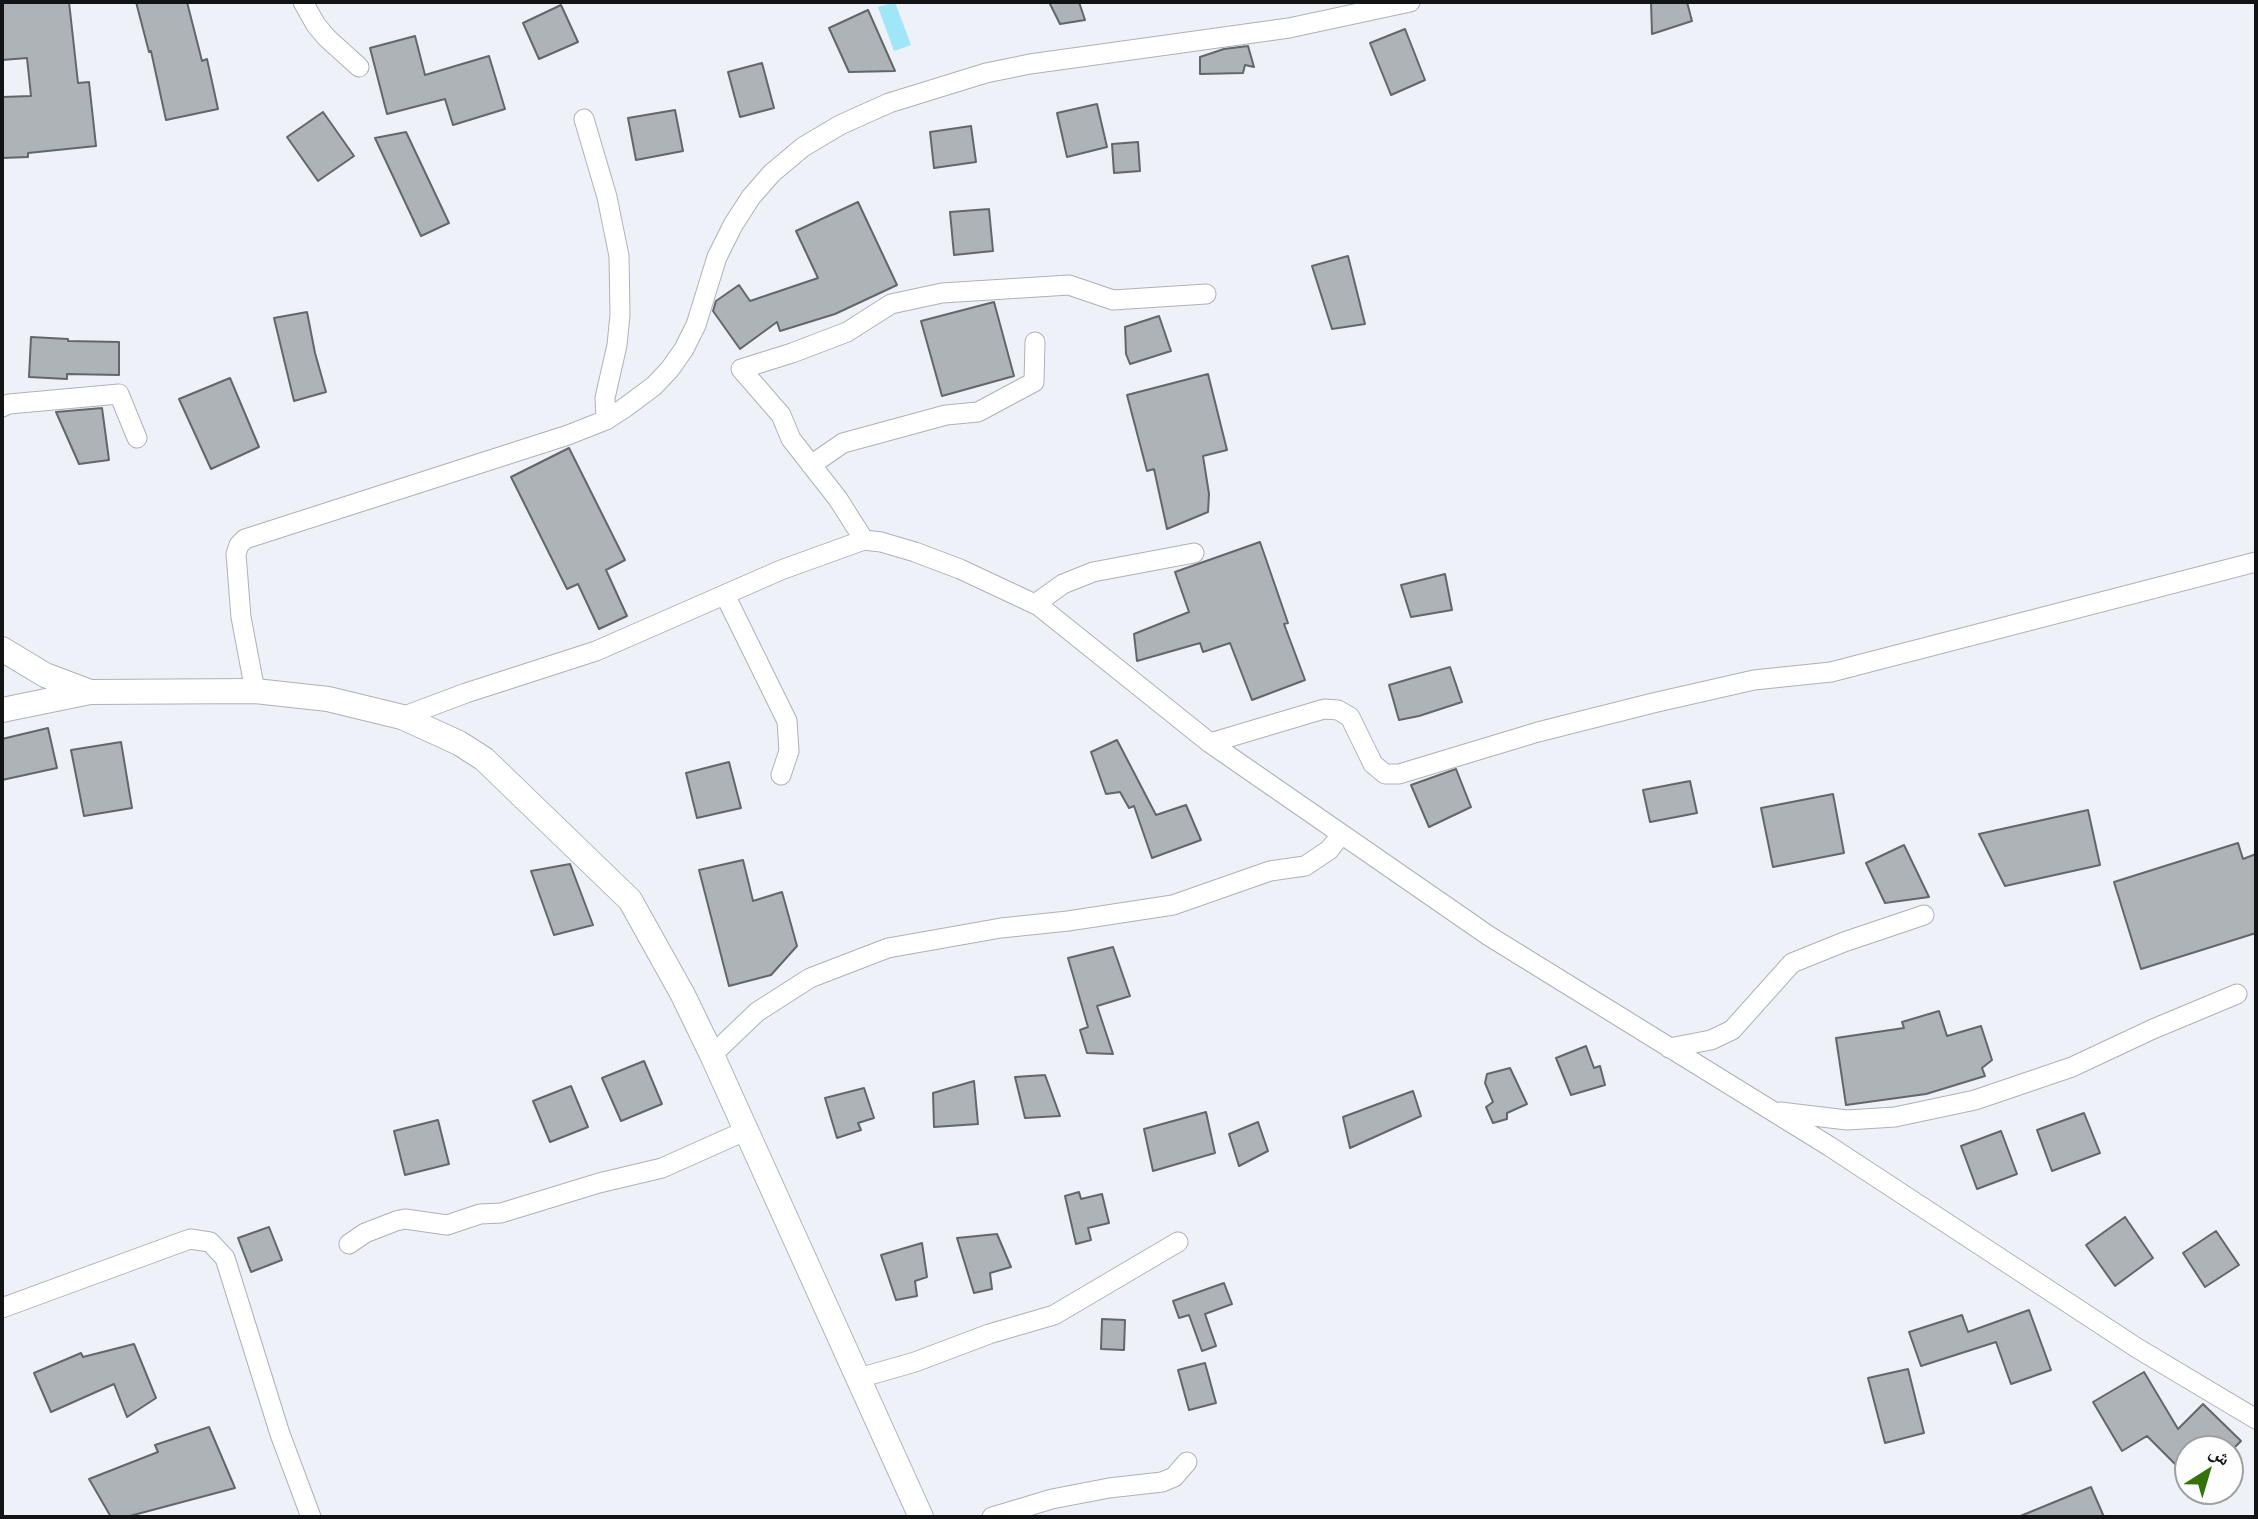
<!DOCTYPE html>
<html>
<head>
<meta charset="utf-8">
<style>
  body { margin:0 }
  #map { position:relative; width:2258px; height:1519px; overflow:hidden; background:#eef1f7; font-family:Commissioner,"Noto Naskh Arabic",sans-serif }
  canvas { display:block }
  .frame { position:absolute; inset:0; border:4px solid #121315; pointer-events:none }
  .north { position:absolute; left:2174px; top:1435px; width:70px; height:70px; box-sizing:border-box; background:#fefefe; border:2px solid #a0a0a1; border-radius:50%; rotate:37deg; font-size:19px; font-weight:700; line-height:28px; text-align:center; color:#121315 }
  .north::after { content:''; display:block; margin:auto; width:24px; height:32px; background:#34720a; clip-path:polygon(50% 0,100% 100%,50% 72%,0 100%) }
</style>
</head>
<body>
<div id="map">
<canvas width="2258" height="1519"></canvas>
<div class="frame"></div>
<div class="north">ش</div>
</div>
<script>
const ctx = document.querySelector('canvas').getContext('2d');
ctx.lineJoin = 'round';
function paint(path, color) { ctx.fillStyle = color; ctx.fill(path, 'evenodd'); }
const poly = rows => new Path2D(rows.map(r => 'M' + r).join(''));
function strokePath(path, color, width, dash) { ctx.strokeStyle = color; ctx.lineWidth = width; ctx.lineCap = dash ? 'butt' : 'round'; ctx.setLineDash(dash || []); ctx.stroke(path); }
const water = poly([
  [895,2,911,45,894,51,878,7]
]);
const building = poly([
  [2,2,69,2,78,83,89,82,96,146,28,153,28,157,2,158,2,97,31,96,27,58,2,60,2,2],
  [136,2,187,2,202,61,207,59,218,109,166,120,151,51,149,52,136,2],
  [1049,2,1079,2,1085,20,1060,24,1049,2],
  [1651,2,1687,2,1692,21,1652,34,1651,2],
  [561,5,578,42,539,59,523,23,561,5],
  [868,10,895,71,849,72,829,28,868,10],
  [1405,29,1425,80,1391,95,1370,43,1405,29],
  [415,36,425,75,489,56,505,109,453,125,445,99,387,114,370,48,415,36],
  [1248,46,1254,67,1245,65,1243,73,1200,74,1200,57,1224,49,1248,46],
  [762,63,774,108,740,117,728,72,762,63],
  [1097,104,1107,147,1067,157,1057,113,1097,104],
  [675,110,683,151,636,160,628,118,675,110],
  [323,112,354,156,318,181,287,137,323,112],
  [971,126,976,162,934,168,930,132,971,126],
  [406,132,449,223,421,236,375,138,406,132],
  [1138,142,1140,171,1114,173,1112,144,1138,142],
  [858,202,897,285,835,314,780,331,777,322,740,349,713,311,716,301,739,285,750,301,818,278,796,231,858,202],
  [989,209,993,251,954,255,950,212,989,209],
  [1348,256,1365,324,1332,329,1312,266,1348,256],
  [994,302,1014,376,942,396,921,321,994,302],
  [307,312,315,353,326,392,294,401,274,318,307,312],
  [1159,316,1171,351,1130,364,1126,354,1125,327,1159,316],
  [31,337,68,339,68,341,119,342,119,375,67,374,67,379,29,377,31,337],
  [1208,374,1227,450,1203,456,1209,494,1208,512,1167,529,1154,469,1147,471,1127,395,1208,374],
  [230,378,259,447,211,469,179,399,230,378],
  [102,408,109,460,79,464,56,412,102,408],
  [569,448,625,560,606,570,627,616,599,629,578,584,567,589,511,477,569,448],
  [1260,542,1288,623,1284,624,1305,680,1252,700,1230,643,1203,652,1200,643,1137,661,1134,634,1189,612,1175,572,1260,542],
  [1445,574,1452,610,1411,617,1401,585,1445,574],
  [1450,667,1462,702,1419,716,1399,720,1389,685,1450,667],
  [48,728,57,768,2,780,2,739,48,728],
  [1117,740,1156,815,1186,805,1201,840,1152,858,1134,806,1129,808,1120,792,1106,794,1091,752,1117,740],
  [121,742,132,808,84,816,71,750,121,742],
  [729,762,741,808,697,818,686,773,729,762],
  [1456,769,1471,807,1429,827,1411,785,1456,769],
  [1690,781,1697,813,1650,822,1643,790,1690,781],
  [1833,794,1844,853,1773,867,1761,808,1833,794],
  [2088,810,2100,865,2005,886,1979,834,2088,810],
  [2238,843,2243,859,2256,854,2256,933,2141,969,2114,882,2238,843],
  [1904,845,1929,897,1885,903,1866,863,1904,845],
  [743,860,753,901,782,892,797,946,771,975,729,986,699,870,743,860],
  [570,864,593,925,554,935,531,871,570,864],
  [1113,947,1130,996,1097,1006,1113,1054,1087,1053,1080,1030,1088,1027,1068,958,1113,947],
  [1939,1011,1947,1036,1981,1026,1992,1060,1982,1068,1985,1076,1926,1094,1846,1105,1836,1038,1904,1028,1902,1022,1939,1011],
  [1586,1046,1594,1068,1600,1066,1605,1085,1571,1095,1556,1058,1586,1046],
  [644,1061,662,1104,621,1121,602,1078,644,1061],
  [1510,1068,1527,1104,1507,1113,1507,1119,1493,1123,1486,1107,1493,1102,1485,1083,1487,1074,1510,1068],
  [1045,1075,1060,1116,1025,1118,1015,1077,1045,1075],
  [974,1081,978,1124,934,1127,933,1093,974,1081],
  [571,1086,588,1127,550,1142,533,1101,571,1086],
  [864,1088,874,1118,858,1123,861,1130,837,1138,825,1098,864,1088],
  [1413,1091,1421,1116,1350,1148,1343,1117,1413,1091],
  [1206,1112,1215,1153,1153,1171,1144,1129,1206,1112],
  [2084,1113,2100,1153,2052,1171,2037,1130,2084,1113],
  [438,1120,449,1164,405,1175,394,1131,438,1120],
  [1258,1122,1268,1151,1239,1166,1229,1134,1258,1122],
  [2001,1131,2017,1174,1977,1189,1961,1146,2001,1131],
  [1079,1192,1081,1199,1102,1194,1109,1223,1088,1228,1091,1240,1076,1244,1065,1196,1079,1192],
  [2125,1217,2153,1258,2115,1286,2086,1245,2125,1217],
  [269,1227,282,1260,251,1272,238,1238,269,1227],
  [2216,1231,2239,1265,2205,1287,2183,1253,2216,1231],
  [997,1234,1011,1267,990,1273,992,1289,974,1293,957,1238,997,1234],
  [922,1243,927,1277,915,1281,917,1296,896,1300,881,1255,922,1243],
  [1224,1283,1232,1304,1205,1314,1216,1346,1202,1351,1189,1315,1179,1318,1173,1301,1224,1283],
  [2029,1310,2051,1370,2011,1384,1996,1342,1921,1366,1909,1332,1962,1315,1968,1332,2029,1310],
  [1102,1319,1125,1320,1124,1350,1101,1349,1102,1319],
  [134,1344,156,1398,127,1417,114,1384,51,1412,34,1373,81,1353,83,1357,134,1344],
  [1205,1363,1216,1403,1189,1410,1178,1370,1205,1363],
  [1908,1369,1924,1433,1885,1443,1868,1378,1908,1369],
  [2144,1372,2178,1429,2203,1404,2241,1441,2233,1449,2188,1449,2188,1477,2147,1436,2122,1451,2093,1402,2144,1372],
  [209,1427,235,1488,126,1517,111,1517,89,1479,158,1452,155,1445,209,1427],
  [2091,1487,2104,1517,2018,1517,2091,1487]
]);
const path = poly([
  [25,1516,25,1517]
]);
const minor = poly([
  [303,2,316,25,327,38,359,67],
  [584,119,607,197,619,256,620,315,617,345,605,398,606,420],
  [2,407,9,404,119,394,137,438],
  [811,465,843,443,946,415,978,412,1034,382,1035,342],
  [864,540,838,499,791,439,781,415,741,369,792,353,847,332,891,304,942,293,1069,285,1113,300,1206,294],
  [725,595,787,721,789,751,781,775],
  [1035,604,1063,584,1093,572,1194,553],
  [255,691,241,617,236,554,239,545,245,539,568,435,606,420,623,409,654,386,670,369,684,349,696,325,717,257,733,225,751,197,772,173,803,147,840,125,889,103,986,73,1030,64,1289,28,1410,2],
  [402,717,466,693,596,651,781,570,864,540,881,542,915,552,960,569,1039,606,1210,743,1489,936,1829,1146,2137,1348,2256,1419],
  [1210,743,1324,709,1338,710,1350,717,1373,764,1385,774,1399,774,1538,732,1653,703,1754,680,1831,672,2256,562],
  [1669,1048,1711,1040,1732,1030,1792,963,1844,942,1924,915],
  [712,1055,757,1012,810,978,888,948,1001,928,1068,921,1173,905,1270,871,1305,866,1329,850,1341,835],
  [1780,1112,1847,1120,1895,1117,1975,1100,2072,1067,2153,1029,2237,994],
  [349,1244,365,1233,396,1221,405,1219,447,1225,480,1214,501,1213,599,1183,662,1168,747,1130],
  [2,1308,190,1239,210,1242,225,1258,280,1434,311,1517],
  [859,1378,915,1362,989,1334,1054,1315,1178,1242],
  [992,1517,1052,1499,1109,1488,1162,1482,1174,1477,1187,1462]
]);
const tertiary = poly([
  [2,649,45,675,90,692],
  [2,710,90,692,255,691,328,699,402,717,459,743,484,759,630,900,683,995,712,1055,921,1517]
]);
paint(water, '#9ee6f8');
paint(building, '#adb3b7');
strokePath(building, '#62676c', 2);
strokePath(minor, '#aeb1b7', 21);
strokePath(tertiary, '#aeb1b7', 26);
strokePath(path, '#8b8d91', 3.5, [5, 3.5]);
strokePath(minor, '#fff', 19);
strokePath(tertiary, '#fff', 24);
</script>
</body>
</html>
